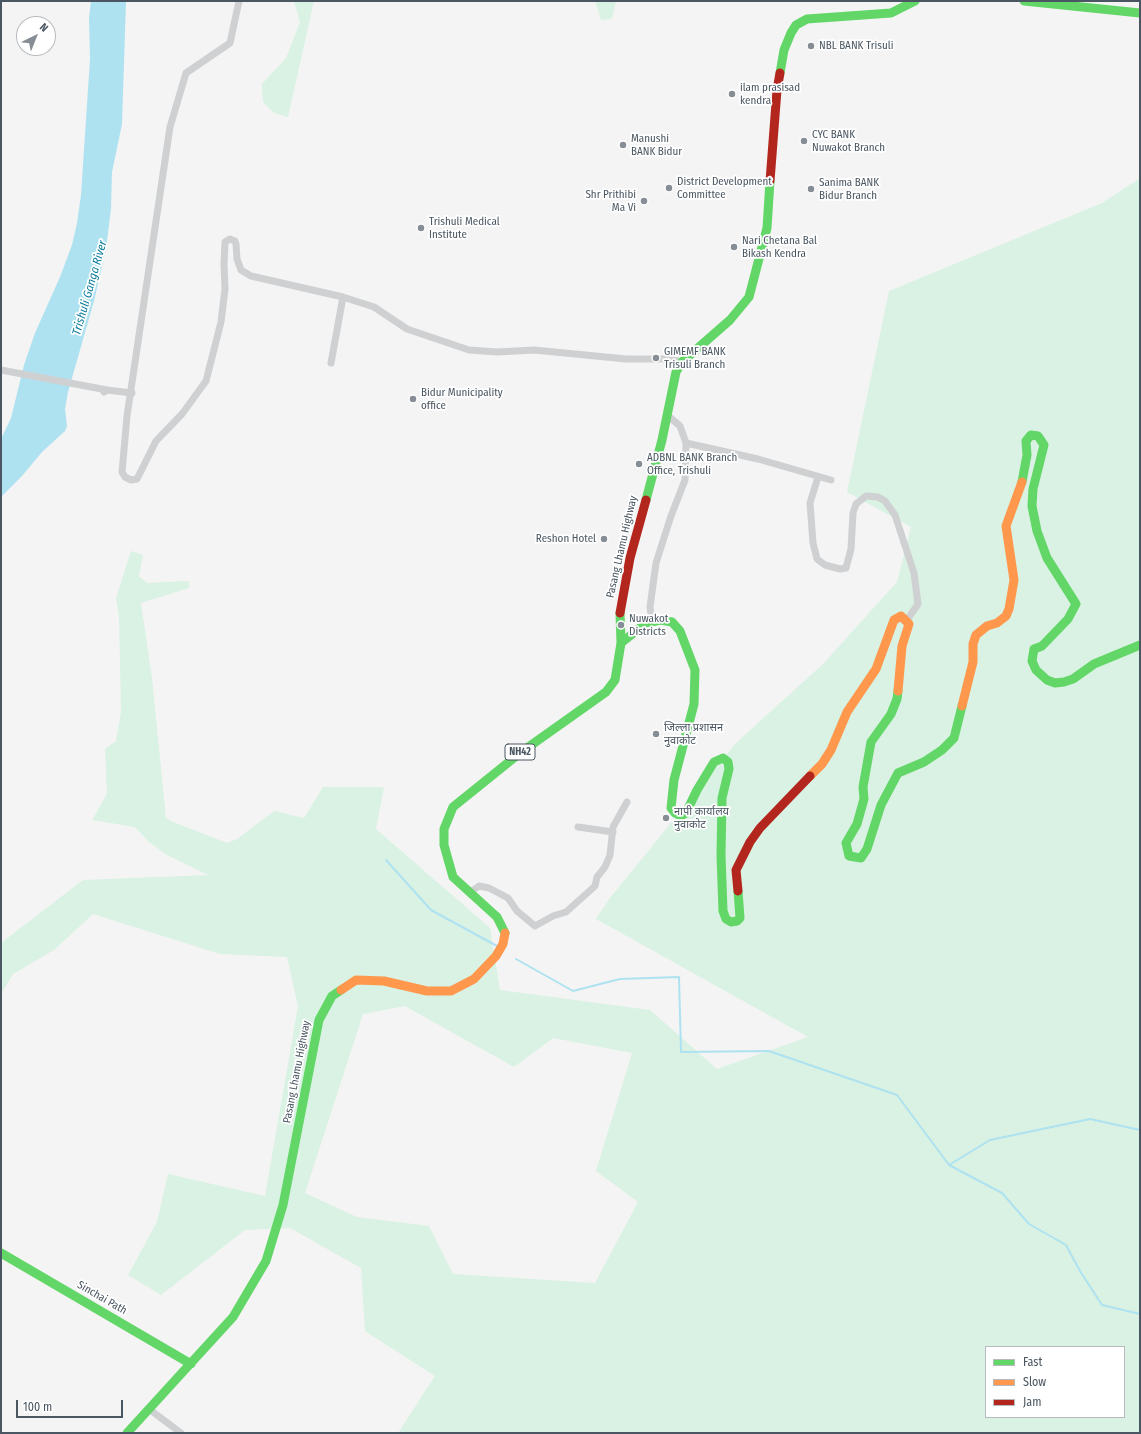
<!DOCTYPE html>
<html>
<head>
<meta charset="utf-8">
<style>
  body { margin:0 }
  #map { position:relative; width:1141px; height:1434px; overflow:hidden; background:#f4f4f4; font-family:"Fira Sans Condensed",sans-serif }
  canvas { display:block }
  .frame { position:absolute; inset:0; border:2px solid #4a5661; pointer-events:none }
  .legend { position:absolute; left:985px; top:1346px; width:140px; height:72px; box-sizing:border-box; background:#fff; border:1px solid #b7bbc0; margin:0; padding:5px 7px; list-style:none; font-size:12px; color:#4a5661 }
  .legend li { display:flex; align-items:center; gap:8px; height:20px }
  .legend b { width:20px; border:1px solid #b7bbc0 }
  .north { position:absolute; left:16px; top:16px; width:40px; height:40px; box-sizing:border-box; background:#fff; border:1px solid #b7bbc0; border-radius:50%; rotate:43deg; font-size:11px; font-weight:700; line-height:16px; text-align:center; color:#4a5661 }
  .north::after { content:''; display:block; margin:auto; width:14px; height:18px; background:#868d94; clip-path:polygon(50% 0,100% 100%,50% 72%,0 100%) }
  .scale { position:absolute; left:16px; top:1400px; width:107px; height:18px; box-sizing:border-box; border:2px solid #4a5661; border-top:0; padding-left:5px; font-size:12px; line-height:14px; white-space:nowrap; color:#4a5661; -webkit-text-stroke:3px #fff; paint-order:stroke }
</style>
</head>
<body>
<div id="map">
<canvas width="1141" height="1434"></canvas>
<div class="frame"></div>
<ul class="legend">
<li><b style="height:5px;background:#63d668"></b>Fast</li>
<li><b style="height:5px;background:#ff974d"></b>Slow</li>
<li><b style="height:5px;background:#b3261e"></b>Jam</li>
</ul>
<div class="north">N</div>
<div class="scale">100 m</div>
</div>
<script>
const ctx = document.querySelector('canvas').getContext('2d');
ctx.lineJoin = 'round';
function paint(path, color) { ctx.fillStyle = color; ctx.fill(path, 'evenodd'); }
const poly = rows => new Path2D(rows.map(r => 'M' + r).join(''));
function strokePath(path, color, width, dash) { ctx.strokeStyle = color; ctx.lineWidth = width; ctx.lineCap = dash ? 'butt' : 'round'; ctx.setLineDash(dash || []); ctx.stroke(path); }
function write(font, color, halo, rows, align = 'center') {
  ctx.font = font + ' "Fira Sans Condensed","Noto Sans Devanagari",sans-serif'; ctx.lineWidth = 3.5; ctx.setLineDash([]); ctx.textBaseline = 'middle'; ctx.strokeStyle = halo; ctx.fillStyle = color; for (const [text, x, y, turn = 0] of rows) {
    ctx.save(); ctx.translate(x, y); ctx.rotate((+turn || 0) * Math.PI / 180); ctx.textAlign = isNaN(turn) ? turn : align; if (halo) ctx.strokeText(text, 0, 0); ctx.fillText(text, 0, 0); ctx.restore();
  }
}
const green = poly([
  [294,1,314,1,288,117,274,113,263,102,262,84,286,58,300,22],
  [595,1,616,1,612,19,601,20],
  [1140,178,1140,1433,398,1433,435,1376,365,1331,361,1268,290,1228,245,1230,161,1295,128,1275,157,1222,168,1174,265,1196,298,1006,287,957,220,954,93,914,54,950,13,974,1,994,1,943,83,880,208,875,167,855,150,843,135,827,92,820,107,794,105,749,116,741,121,712,119,616,116,598,131,551,143,555,139,576,147,583,189,581,189,588,141,603,152,678,166,818,173,822,227,843,237,839,274,811,304,818,323,787,384,787,376,829,490,928,500,990,650,1010,717,1069,808,1037,596,919,610,898,736,743,823,664,897,582,911,527,847,492,889,291,1102,203],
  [405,1006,514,1067,553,1038,632,1053,596,1171,638,1202,595,1283,453,1274,429,1226,357,1217,305,1193,363,1014],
  [986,1347,1124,1347,1124,1417,986,1417]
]);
const water = poly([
  [91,1,126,1,122,124,112,172,111,209,106,249,94,301,68,392,65,409,67,426,65,431,42,452,22,476,1,497,1,439,11,418,24,365,35,333,60,277,72,245,77,223,81,195,90,59,89,18]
]);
const stream = poly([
  [386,860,431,910,497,946],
  [516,959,573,991,620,979,679,977,681,1052,769,1051,897,1095,949,1165,990,1140,1090,1119,1140,1130],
  [949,1165,1002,1193,1029,1224,1066,1245,1080,1271,1102,1305,1140,1314]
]);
const street = poly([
  [239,1,230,43,186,73,170,127,127,416,122,472,125,477,131,480,137,479,156,441,182,414,206,381,221,322,225,289,224,264,225,242,230,239,235,241,236,244,237,259,241,270,251,276,343,297,374,307,407,329,469,350,497,352,534,350,626,359,669,359,682,362],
  [331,363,343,297],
  [1,370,107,390],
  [104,392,107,390,132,393],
  [667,415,680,426,686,443,758,459,831,480],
  [818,477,810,503,813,543,817,559,825,565,840,569,846,568,851,549,853,513,856,504,866,496,878,497,885,501,895,515,914,573,918,604,907,620],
  [652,621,650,607,656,563,671,516,685,480,686,443],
  [578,827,613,832],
  [469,893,479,886,489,888,508,898,517,911,535,926,553,916,566,912,595,886,597,877,605,867,610,855,613,827,627,802],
  [149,1409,181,1433]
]);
const fast = poly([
  [1024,1,1140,13],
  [780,73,784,50,791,33,796,25,807,19,891,13,915,1],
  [1022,482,1027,455,1026,441,1031,435,1038,436,1044,445,1033,489,1032,506,1037,531,1047,558,1076,604,1068,619,1042,646,1034,649,1032,661,1036,670,1047,680,1055,683,1064,682,1073,679,1094,664,1140,645],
  [646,500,662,440,676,372,682,362,730,320,749,297,767,228,770,181],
  [621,643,646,623,661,620,672,622,680,631,695,670,694,704,674,780,671,808,675,813,681,816,686,813,697,790,714,762,723,758,728,762,729,769,722,798,721,855,723,911,726,919,731,922,737,921,740,918,738,891],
  [898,691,897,699,891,714,871,742,863,787,864,799,857,824,846,843,849,856,861,858,867,849,881,805,898,773,924,762,942,750,954,738,962,706],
  [505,933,497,917,453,877,444,845,444,829,453,807,520,753,606,692,615,680,621,643,620,613],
  [1,1253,191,1364],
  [127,1433,233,1317,266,1261,283,1205,319,1020,332,996,341,990]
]);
const slow = poly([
  [962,706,973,662,973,644,976,635,987,626,997,623,1006,616,1009,609,1014,580,1006,526,1022,482],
  [810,776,822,764,831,750,847,712,876,669,894,620,901,616,909,624,902,646,898,691],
  [341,990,356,980,384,981,427,991,451,991,474,979,496,956,503,944,505,933]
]);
const jam = poly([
  [770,181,777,90,780,73],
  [620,613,630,558,646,500],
  [738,891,736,870,750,842,760,828,810,776]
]);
const markers = [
  [811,46,4,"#868d94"],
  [732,94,4,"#868d94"],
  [804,141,4,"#868d94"],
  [623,145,4,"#868d94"],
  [669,188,4,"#868d94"],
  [811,189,4,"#868d94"],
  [644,201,4,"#868d94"],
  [421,228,4,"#868d94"],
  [734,247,4,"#868d94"],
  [656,358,4,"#868d94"],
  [413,399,4,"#868d94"],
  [639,464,4,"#868d94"],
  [604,539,4,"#868d94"],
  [621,625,4,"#868d94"],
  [656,734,4,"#868d94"],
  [666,818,4,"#868d94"]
];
const shields = [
  [520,752,30]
];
const shieldNames = [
  ["NH42",520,752]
];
const poiNames = [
  ["NBL BANK Trisuli",819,46],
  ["ilam prasisad",740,88],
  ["kendra",740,101],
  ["CYC BANK",812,135],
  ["Nuwakot Branch",812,148],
  ["Manushi",631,139],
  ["BANK Bidur",631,152],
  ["District Development",677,182],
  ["Committee",677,195],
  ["Sanima BANK",819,183],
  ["Bidur Branch",819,196],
  ["Shr Prithibi",636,195,"right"],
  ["Ma Vi",636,208,"right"],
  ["Trishuli Medical",429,222],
  ["Institute",429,235],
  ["Nari Chetana Bal",742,241],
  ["Bikash Kendra",742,254],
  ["GIMEMF BANK",664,352],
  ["Trisuli Branch",664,365],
  ["Bidur Municipality",421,393],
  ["office",421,406],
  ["ADBNL BANK Branch",647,458],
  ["Office, Trishuli",647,471],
  ["Reshon Hotel",596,539,"right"],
  ["Nuwakot",629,619],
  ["Districts",629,632],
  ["जिल्ला प्रशासन",664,728],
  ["नुवाकोट",664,741],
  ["नापी कार्यालय",674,812],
  ["नुवाकोट",674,825]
];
const streetNames = [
  ["Pasang Lhamu Highway",622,547,-77],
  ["Pasang Lhamu Highway",297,1072,-79],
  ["Sinchai Path",102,1298,30]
];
const waterNames = [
  ["Trishuli Ganga River",90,288,-74]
];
paint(green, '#d9f2e3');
paint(water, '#aee2f0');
strokePath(stream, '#aee2f0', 2);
strokePath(street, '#ced0d2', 7);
strokePath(fast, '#63d668', 9);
strokePath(slow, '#ff974d', 9);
strokePath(jam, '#b3261e', 9);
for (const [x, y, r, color] of markers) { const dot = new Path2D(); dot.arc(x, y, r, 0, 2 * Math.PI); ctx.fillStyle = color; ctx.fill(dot); strokePath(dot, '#fff', 1.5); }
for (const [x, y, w] of shields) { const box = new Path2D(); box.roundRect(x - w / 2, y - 8, w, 16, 3); ctx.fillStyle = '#fff'; ctx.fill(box); strokePath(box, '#4a5661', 1); }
write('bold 10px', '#4a5661', null, shieldNames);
write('11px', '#4a5661', '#fff', poiNames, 'left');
write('11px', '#4a5661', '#fff', streetNames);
write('italic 12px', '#0c7c9b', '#fff', waterNames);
</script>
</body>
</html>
